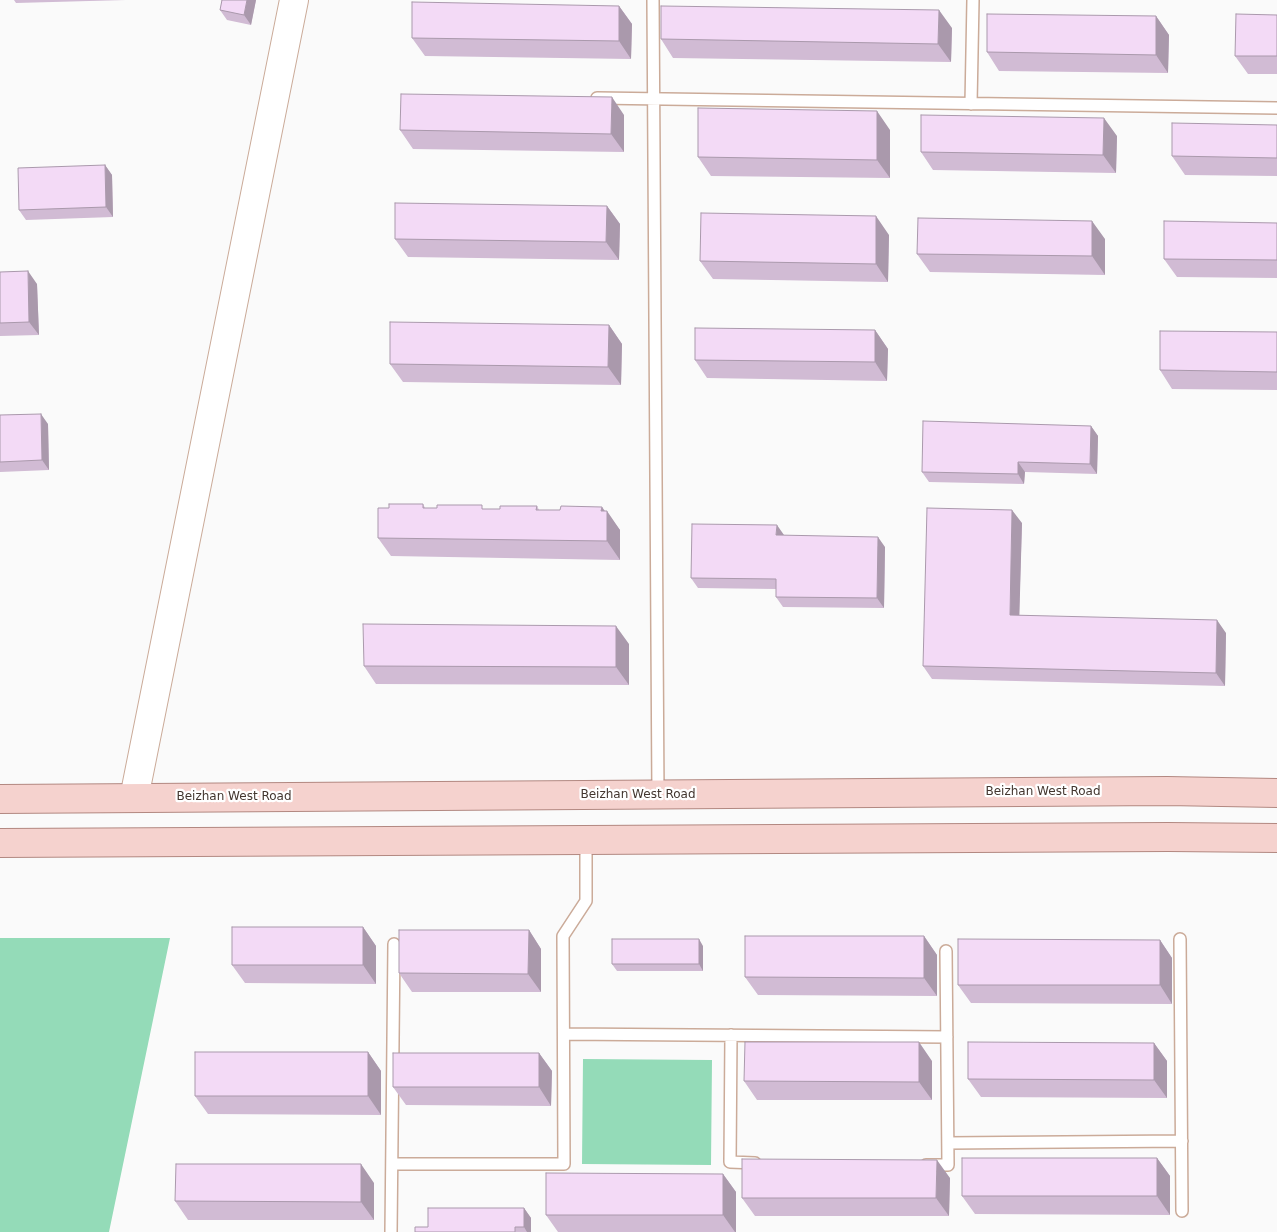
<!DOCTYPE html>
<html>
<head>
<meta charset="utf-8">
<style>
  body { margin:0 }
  canvas { display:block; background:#fafafa }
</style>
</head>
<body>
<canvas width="1277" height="1232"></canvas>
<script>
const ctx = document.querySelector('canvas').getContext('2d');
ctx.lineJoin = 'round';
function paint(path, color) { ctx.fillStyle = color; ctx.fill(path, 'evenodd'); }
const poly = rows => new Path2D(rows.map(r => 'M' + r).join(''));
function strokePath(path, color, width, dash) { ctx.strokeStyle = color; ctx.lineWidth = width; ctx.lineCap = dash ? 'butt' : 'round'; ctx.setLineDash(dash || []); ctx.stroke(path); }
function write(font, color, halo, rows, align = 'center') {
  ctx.font = font + ' "DejaVu Sans",sans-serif'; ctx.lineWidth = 4.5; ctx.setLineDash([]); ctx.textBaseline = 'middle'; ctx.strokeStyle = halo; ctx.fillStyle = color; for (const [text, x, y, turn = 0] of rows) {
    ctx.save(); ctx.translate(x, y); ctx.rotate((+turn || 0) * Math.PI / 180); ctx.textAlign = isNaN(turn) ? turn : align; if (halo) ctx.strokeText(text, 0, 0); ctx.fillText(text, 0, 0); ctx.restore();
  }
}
const green = poly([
  [0,938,170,938,109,1232,0,1232],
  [583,1059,712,1060,711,1165,582,1164]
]);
const service = poly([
  [653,0,658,795],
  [597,98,1277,108],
  [971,104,973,0],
  [1180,939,1182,1211],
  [564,1034,947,1037],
  [731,1035,730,1162,755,1163],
  [948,1143,1182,1141],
  [392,1164,564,1164,563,936,586,901,586,840],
  [926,1165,948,1165,946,951],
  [391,1232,394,944]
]);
const tertiary = poly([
  [134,798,294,0]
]);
const primary = poly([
  [0,799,1167,791,1277,793],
  [0,843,1168,837,1277,838]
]);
const wall = poly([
  [14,0,126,0,16,3],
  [222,0,256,0,251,25,227,20,220,10],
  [619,6,632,24,631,59,425,56,412,38],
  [1277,15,1277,74,1248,74,1235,56],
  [1156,16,1169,35,1168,73,999,71,987,52],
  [952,28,951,62,673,58,661,39],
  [624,115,624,152,413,149,400,130],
  [1277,125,1277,176,1185,175,1172,156],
  [890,130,890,178,711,176,698,157],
  [1117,136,1116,173,933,170,921,152],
  [105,165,112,175,113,217,26,220,19,210],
  [607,206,620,224,619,260,408,257,395,239],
  [1277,223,1277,278,1177,277,1164,259],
  [889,235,888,282,713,279,700,261],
  [1105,239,1105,275,930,272,917,254],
  [0,272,37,284,39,335,0,336],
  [609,325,622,344,621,385,403,382,390,364],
  [875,330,888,349,887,381,707,378,695,360],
  [1277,332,1277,390,1172,389,1160,370],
  [0,415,48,424,49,470,0,472],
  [1091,426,1098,436,1097,474,1025,472,1024,484,929,482,922,472],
  [423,504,425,508,485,509,500,509,537,506,539,510,560,510,602,507,620,530,620,560,391,556,378,538,389,508],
  [1022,523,1019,615,1226,633,1225,686,932,679,923,666],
  [784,536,885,547,884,608,783,607,776,597,776,589,698,588,691,578],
  [629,644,629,685,376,684,364,666],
  [363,927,376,946,376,984,245,983,232,965],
  [529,930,541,949,541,992,412,992,399,973],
  [924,936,937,955,937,996,758,995,745,977],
  [1160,940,1172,958,1172,1004,971,1003,958,985],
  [703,946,703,971,617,971,612,964],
  [1154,1043,1167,1061,1167,1098,981,1097,968,1079],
  [368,1052,381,1071,381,1115,208,1114,195,1096],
  [539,1053,552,1071,551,1106,406,1105,393,1087],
  [932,1061,932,1100,757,1100,744,1081],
  [1157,1158,1170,1176,1170,1215,975,1214,962,1196],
  [723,1174,736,1192,736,1232,558,1232,546,1215],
  [950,1178,949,1216,755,1216,742,1198],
  [374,1183,374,1220,188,1220,175,1201],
  [524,1208,531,1218,531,1232,415,1232,428,1227]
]);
const shadedWall = poly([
  [247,0,256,0,251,25,244,15],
  [619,6,632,24,631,59,619,41],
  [939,10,952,28,951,62,938,44],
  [1156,16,1169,35,1168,73,1156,55],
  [612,97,624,115,624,152,611,134],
  [877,111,890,130,890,178,877,160],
  [1104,118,1117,136,1116,173,1103,155],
  [105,165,112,175,113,217,106,207],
  [607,206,620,224,619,260,606,242],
  [876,216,889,235,888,282,876,264],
  [1092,221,1105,239,1105,275,1092,256],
  [28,271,37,284,39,335,29,322],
  [609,325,622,344,621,385,608,367],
  [875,330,888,349,887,381,875,362],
  [41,414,48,424,49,470,42,460],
  [1091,426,1098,436,1097,474,1090,464],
  [1018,462,1025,472,1024,484,1018,474],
  [602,507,607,515,607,511,620,530,620,560,607,541,601,511],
  [1012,510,1022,523,1019,628,1010,615],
  [777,525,784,535,776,535],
  [878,537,885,547,884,608,877,598],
  [1217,620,1226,633,1225,686,1216,673],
  [616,626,629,644,629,685,616,667],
  [363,927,376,946,376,984,363,965],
  [529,930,541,949,541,992,528,974],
  [924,936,937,955,937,996,924,978],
  [699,939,703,946,703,971,699,964],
  [1160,940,1172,958,1172,1004,1160,985],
  [919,1042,932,1061,932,1100,919,1082],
  [1154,1043,1167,1061,1167,1098,1154,1080],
  [368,1052,381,1071,381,1115,368,1096],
  [539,1053,552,1071,551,1106,539,1087],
  [1157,1158,1170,1176,1170,1215,1157,1196],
  [937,1160,950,1178,949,1216,936,1198],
  [361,1164,374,1183,374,1220,361,1202],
  [723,1174,736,1192,736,1232,735,1232,723,1215],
  [524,1208,531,1218,531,1232,527,1232,524,1227]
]);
const building = poly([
  [222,0,247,0,244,15,220,10,222,0],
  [412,2,619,6,619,41,412,38,412,2],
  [661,6,939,10,938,44,661,39,661,6],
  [987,14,1156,16,1156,55,987,52,987,14],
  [1236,14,1277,15,1277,56,1235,56,1236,14],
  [401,94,612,97,611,134,400,130,401,94],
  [698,108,877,111,877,160,698,157,698,108],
  [921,115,1104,118,1103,155,921,152,921,115],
  [1172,123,1277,125,1277,158,1172,156,1172,123],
  [105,165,106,207,19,210,18,168,105,165],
  [395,203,607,206,606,242,395,239,395,203],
  [701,213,876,216,876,264,700,261,701,213],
  [918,218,1092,221,1092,256,917,254,918,218],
  [1164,221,1277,223,1277,260,1164,259,1164,221],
  [28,271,29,322,0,323,0,272,28,271],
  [390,322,609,325,608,367,390,364,390,322],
  [695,328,875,330,875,362,695,360,695,328],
  [1160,331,1277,332,1277,372,1160,370,1160,331],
  [41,414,42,460,0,462,0,415,41,414],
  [923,421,1091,426,1090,464,1018,462,1018,474,922,472,923,421],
  [389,504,423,504,423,508,437,508,437,505,482,505,482,509,500,509,500,506,537,506,536,510,560,510,561,506,602,507,601,511,607,511,607,541,378,538,378,508,389,508,389,504],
  [927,508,1012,510,1010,615,1217,620,1216,673,923,666,927,508],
  [692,524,777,525,776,535,878,537,877,598,776,597,776,579,691,578,692,524],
  [363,624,616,626,616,667,364,666,363,624],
  [232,927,363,927,363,965,232,965,232,927],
  [399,930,529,930,528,974,399,973,399,930],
  [745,936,924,936,924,978,745,977,745,936],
  [612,939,699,939,699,964,612,964,612,939],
  [958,939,1160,940,1160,985,958,985,958,939],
  [745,1042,919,1042,919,1082,744,1081,745,1042],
  [968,1042,1154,1043,1154,1080,968,1079,968,1042],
  [195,1052,368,1052,368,1096,195,1096,195,1052],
  [393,1053,539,1053,539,1087,393,1087,393,1053],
  [962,1158,1157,1158,1157,1196,962,1196,962,1158],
  [742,1159,937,1160,936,1198,742,1198,742,1159],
  [176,1164,361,1164,361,1202,175,1201,176,1164],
  [546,1173,723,1174,723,1215,546,1215,546,1173],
  [428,1208,524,1208,524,1227,515,1227,515,1232,415,1232,415,1227,428,1227,428,1208]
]);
const streetNames = [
  ["Beizhan West Road",1043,792],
  ["Beizhan West Road",638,795],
  ["Beizhan West Road",234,797]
];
paint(green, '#94dbb8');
strokePath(service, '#cbab99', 14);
strokePath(tertiary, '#cbab99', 30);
strokePath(primary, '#b28881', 30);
strokePath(service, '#fff', 11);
strokePath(tertiary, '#fff', 28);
strokePath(primary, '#f5d2ce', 28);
paint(wall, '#d1bbd4');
paint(shadedWall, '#aa99ac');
paint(building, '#f3daf6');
strokePath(building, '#aa99ac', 1);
write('12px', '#43362f', '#fff', streetNames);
</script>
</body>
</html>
